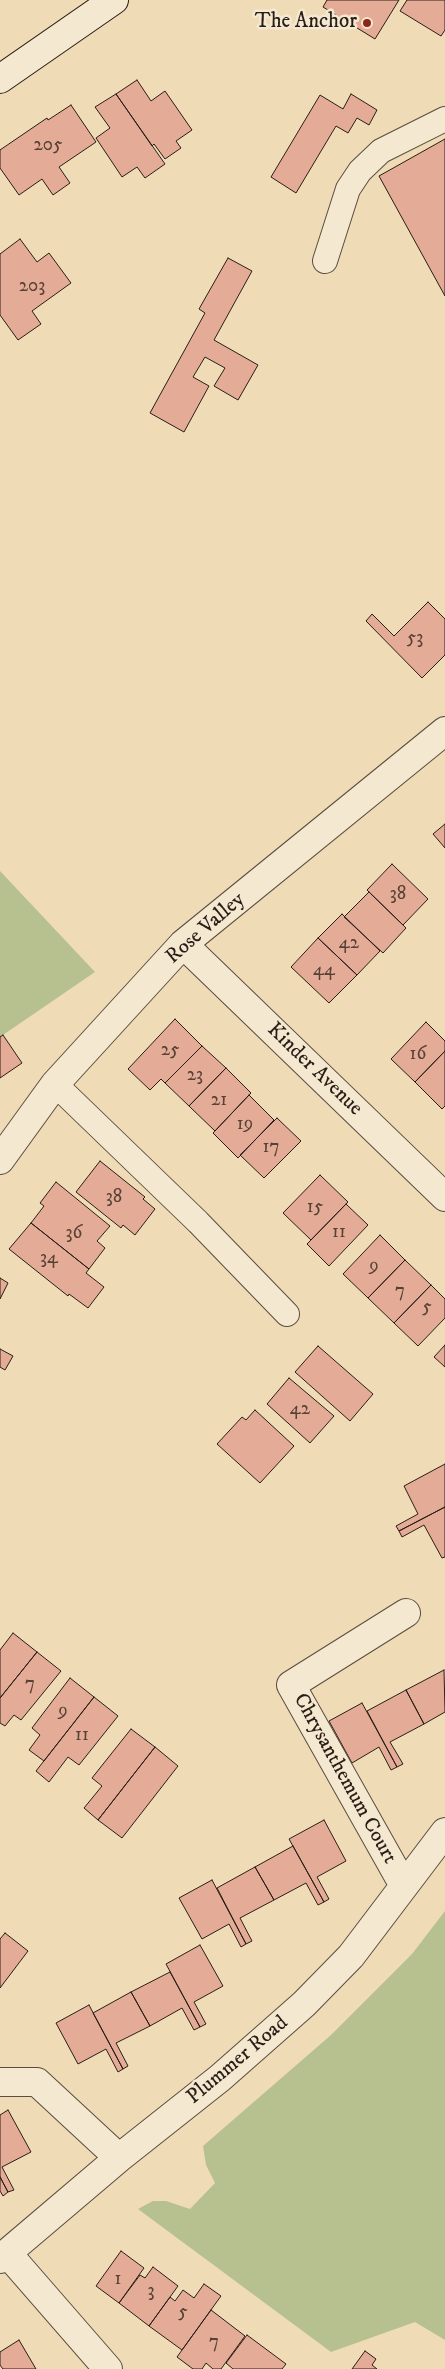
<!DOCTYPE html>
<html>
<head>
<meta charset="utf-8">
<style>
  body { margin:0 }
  canvas { display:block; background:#efdbb6 }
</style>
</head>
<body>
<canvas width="445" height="2369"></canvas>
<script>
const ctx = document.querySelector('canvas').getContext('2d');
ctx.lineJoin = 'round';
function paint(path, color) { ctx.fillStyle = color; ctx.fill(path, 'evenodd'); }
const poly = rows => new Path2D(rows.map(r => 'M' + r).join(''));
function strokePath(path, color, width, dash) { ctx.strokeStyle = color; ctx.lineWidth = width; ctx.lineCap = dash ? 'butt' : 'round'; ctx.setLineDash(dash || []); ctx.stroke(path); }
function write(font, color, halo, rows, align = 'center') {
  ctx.font = font + ' "IM FELL DW Pica",serif'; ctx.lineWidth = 5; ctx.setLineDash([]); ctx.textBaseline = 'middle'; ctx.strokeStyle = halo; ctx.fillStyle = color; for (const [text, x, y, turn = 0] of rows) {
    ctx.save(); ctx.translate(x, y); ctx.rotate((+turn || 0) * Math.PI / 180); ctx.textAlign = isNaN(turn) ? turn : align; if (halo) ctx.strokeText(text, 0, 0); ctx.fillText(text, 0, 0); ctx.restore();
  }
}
const green = poly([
  [0,871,95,972,0,1037],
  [445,1911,445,2340,415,2322,331,2352,138,2209,153,2201,166,2201,190,2209,215,2183,206,2165,203,2146,331,2035,412,1954]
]);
const building = poly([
  [327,0,399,0,375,39,323,7,327,0],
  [407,0,445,0,445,30,441,36,400,11,407,0],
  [137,80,151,101,165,91,192,130,176,141,181,148,165,159,154,144,152,146,116,94,137,80],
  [116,94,165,164,145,178,137,167,122,177,96,138,110,128,95,107,116,94],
  [351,94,377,110,369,125,357,118,348,133,336,126,296,193,271,177,320,95,343,109,351,94],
  [71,105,96,142,59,167,70,183,53,195,42,179,19,195,0,168,0,150,47,118,48,120,71,105],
  [445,139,445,296,379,176,445,139],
  [20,239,37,262,49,253,71,283,32,311,41,324,18,340,0,315,0,254,20,239],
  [228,258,252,271,214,340,258,365,238,400,214,386,225,368,205,357,193,377,209,386,184,432,150,413,205,313,199,309,228,258],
  [428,602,445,619,445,655,422,678,366,621,372,614,394,636,428,602],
  [445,824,445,848,433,834,445,824],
  [392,864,428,899,403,925,367,890,392,864],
  [369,892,406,928,383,953,344,917,369,892],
  [342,914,380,951,357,975,318,938,342,914],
  [318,938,357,975,329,1003,291,967,318,938],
  [175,1019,202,1046,165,1083,161,1079,150,1090,128,1069,175,1019],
  [426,1022,445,1041,445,1051,415,1082,391,1059,426,1022],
  [3,1035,22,1063,0,1078,0,1037,3,1035],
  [202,1046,226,1068,189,1106,165,1083,202,1046],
  [445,1051,445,1106,442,1109,415,1082,445,1051],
  [226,1068,251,1093,215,1131,189,1106,226,1068],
  [249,1095,274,1120,238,1158,213,1133,249,1095],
  [277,1118,301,1141,264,1178,240,1155,277,1118],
  [100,1161,145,1197,143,1199,155,1209,135,1235,123,1225,121,1228,76,1192,100,1161],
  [320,1175,348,1202,311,1240,283,1213,320,1175],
  [56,1182,110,1226,97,1241,105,1248,89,1269,31,1223,44,1206,40,1203,56,1182],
  [346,1204,368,1225,329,1266,307,1244,346,1204],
  [31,1223,89,1269,86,1273,104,1287,88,1308,69,1294,68,1296,9,1249,31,1223],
  [380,1235,405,1260,368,1298,343,1274,380,1235],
  [405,1260,431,1285,394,1323,368,1298,405,1260],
  [0,1278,8,1283,0,1299,0,1278],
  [431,1285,445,1299,445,1318,418,1346,394,1323,431,1285],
  [445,1345,445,1367,434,1357,445,1345],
  [318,1346,373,1394,350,1421,295,1372,318,1346],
  [0,1349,13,1356,5,1370,0,1367,0,1349],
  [289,1378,334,1416,310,1443,267,1404,289,1378],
  [255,1410,294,1446,260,1483,217,1444,242,1417,246,1420,255,1410],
  [445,1464,445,1507,399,1531,396,1526,418,1514,404,1486,445,1464],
  [445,1507,445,1557,442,1558,424,1525,402,1537,399,1531,445,1507],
  [13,1633,37,1652,0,1698,0,1650,13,1633],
  [37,1652,61,1671,21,1720,14,1715,5,1726,0,1723,0,1698,37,1652],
  [444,1670,445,1712,424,1724,406,1690,444,1670],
  [70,1678,94,1697,44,1761,29,1750,40,1735,32,1728,70,1678],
  [406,1690,424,1724,390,1742,403,1764,397,1767,367,1711,406,1690],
  [94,1697,118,1716,79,1765,68,1757,49,1782,36,1771,94,1697],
  [362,1703,385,1745,397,1767,391,1770,379,1747,352,1763,329,1721,362,1703],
  [131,1729,155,1747,98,1820,84,1808,102,1786,92,1778,131,1729],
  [155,1747,178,1766,122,1838,98,1820,155,1747],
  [324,1820,346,1861,317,1877,329,1899,324,1902,289,1839,324,1820],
  [293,1846,324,1902,318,1905,306,1883,274,1900,255,1867,293,1846],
  [255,1867,274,1900,240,1918,252,1941,246,1944,217,1888,255,1867],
  [212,1880,246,1944,241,1947,229,1924,202,1939,179,1898,212,1880],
  [5,1933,28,1951,0,1988,0,1939,5,1933],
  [200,1945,223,1986,194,2002,206,2024,200,2027,166,1964,200,1945],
  [170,1972,200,2027,194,2030,182,2008,150,2026,131,1992,170,1972],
  [131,1992,150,2026,116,2043,128,2066,123,2069,93,2013,131,1992],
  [89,2005,123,2069,118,2072,106,2049,78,2064,56,2023,89,2005],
  [8,2110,31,2152,2,2167,14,2190,8,2192,0,2177,0,2115,8,2110],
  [0,2177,8,2192,3,2196,0,2191,0,2177],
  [121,2251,144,2268,119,2303,96,2286,121,2251],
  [153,2267,178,2286,149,2326,119,2303,140,2275,145,2278,153,2267],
  [204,2284,221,2296,182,2350,149,2326,170,2297,175,2301,183,2290,194,2298,204,2284],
  [211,2310,245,2336,221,2369,213,2369,206,2363,202,2369,193,2369,177,2357,211,2310],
  [247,2335,286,2364,282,2369,233,2369,226,2363,247,2335],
  [19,2340,36,2369,3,2369,0,2365,0,2352,19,2340],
  [365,2351,376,2359,372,2365,377,2369,352,2369,365,2351]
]);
const service = poly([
  [325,261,348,189,360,171,381,151,445,119],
  [55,1084,198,1222,287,1314]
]);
const minor = poly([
  [183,944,445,1197],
  [0,1160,55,1084,183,944,445,731],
  [404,1886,291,1685,406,1613],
  [0,2082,37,2082,119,2158],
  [8,2254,108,2369],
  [0,2259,119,2158,220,2078,304,2004,351,1956,445,1832]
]);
const secondary = poly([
  [0,79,114,0]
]);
const markers = [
  [367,23,5,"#8f2418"]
];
const numberNames = [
  ["205",48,146],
  ["203",32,287],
  ["53",415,639],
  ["38",398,895],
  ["42",349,944],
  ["44",324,971],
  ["25",170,1051],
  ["16",418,1055],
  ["23",195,1076],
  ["21",219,1101],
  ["19",245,1125],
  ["17",271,1148],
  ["38",114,1198],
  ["15",315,1208],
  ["11",339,1233],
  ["36",74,1234],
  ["34",49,1259],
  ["9",374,1267],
  ["7",400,1292],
  ["5",427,1308],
  ["42",300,1410],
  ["7",30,1685],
  ["9",63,1712],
  ["11",82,1736],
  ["1",118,2280],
  ["3",151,2292],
  ["5",183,2313],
  ["7",214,2343]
];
const poiNames = [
  ["The Anchor",357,23]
];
const streetNames = [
  ["Rose Valley",206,929,-41],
  ["Kinder Avenue",314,1070,44],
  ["Chrysanthemum Court",344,1779,61],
  ["Plummer Road",238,2061,-40]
];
paint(green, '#b7c190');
paint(building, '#e4ac97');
strokePath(building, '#291e17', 1);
strokePath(service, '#5a4d3f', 26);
strokePath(minor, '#5a4d3f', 30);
strokePath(secondary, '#291e17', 30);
strokePath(service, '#f5e8d0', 24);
strokePath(minor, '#f5e8d0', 28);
strokePath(secondary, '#f5e8d0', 28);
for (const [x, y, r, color] of markers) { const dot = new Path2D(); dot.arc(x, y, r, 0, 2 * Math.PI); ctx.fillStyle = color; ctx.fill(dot); strokePath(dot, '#f5e8d0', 2); }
write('19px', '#584237', null, numberNames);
write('21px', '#291e17', '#f5e8d0', poiNames, 'right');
write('21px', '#291e17', '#f5e8d0', streetNames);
</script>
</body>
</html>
